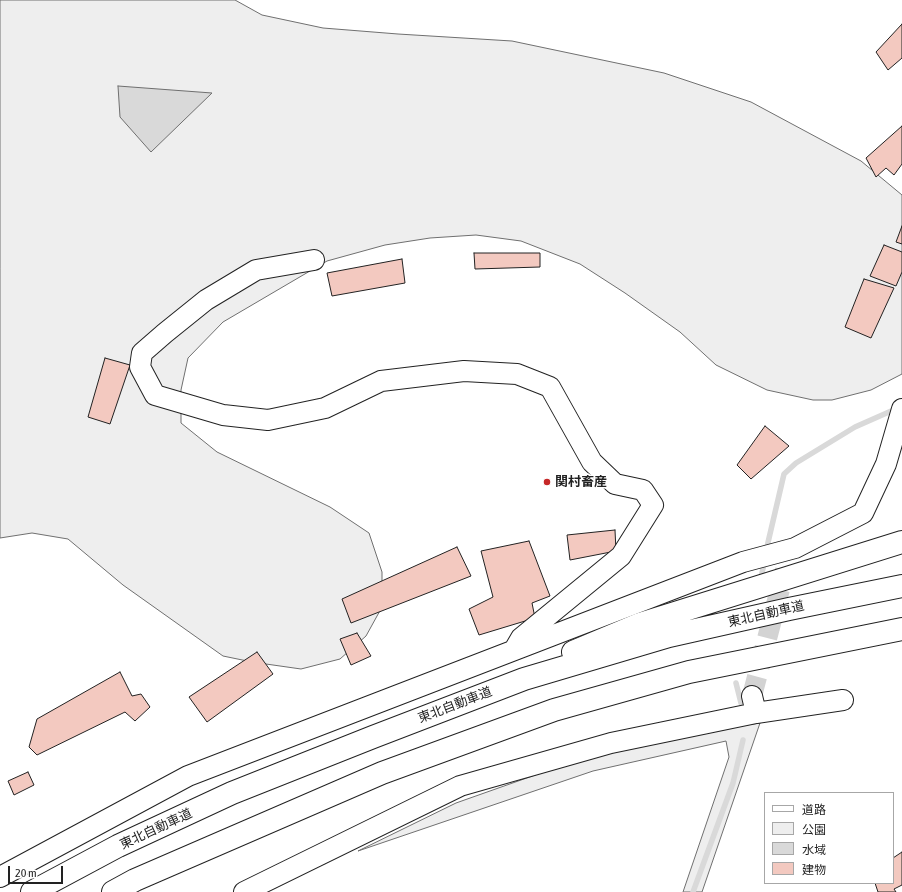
<!DOCTYPE html>
<html>
<head>
<meta charset="utf-8">
<style>
  body { margin:0 }
  #map { position:relative; width:902px; height:892px; overflow:hidden; background:#fff; font-family:"Asap Condensed","Noto Sans JP",sans-serif }
  canvas { display:block }
  .legend { position:absolute; left:764px; top:792px; width:130px; height:92px; box-sizing:border-box; background:#fff; border:1px solid #a7a7a7; margin:0; padding:5px 7px; list-style:none; font-size:12px; color:#222 }
  .legend li { display:flex; align-items:center; gap:8px; height:20px }
  .legend b { width:20px; border:1px solid #a7a7a7 }
  .scale { position:absolute; left:8px; top:866px; width:55px; height:18px; box-sizing:border-box; border:2px solid #222; border-top:0; padding-left:5px; font-size:12px; line-height:14px; white-space:nowrap; color:#222; -webkit-text-stroke:3px #fff; paint-order:stroke }
</style>
</head>
<body>
<div id="map">
<canvas width="902" height="892"></canvas>
<ul class="legend">
<li><b style="height:5px;background:#fff"></b>道路</li>
<li><b style="height:11px;background:#eee"></b>公園</li>
<li><b style="height:11px;background:#d9d9d9"></b>水域</li>
<li><b style="height:11px;background:#f3c9c0"></b>建物</li>
</ul>
<div class="scale">20 m</div>
</div>
<script>
const ctx = document.querySelector('canvas').getContext('2d');
ctx.lineJoin = 'round';
function paint(path, color) { ctx.fillStyle = color; ctx.fill(path, 'evenodd'); }
const poly = rows => new Path2D(rows.map(r => 'M' + r).join(''));
function strokePath(path, color, width, dash) { ctx.strokeStyle = color; ctx.lineWidth = width; ctx.lineCap = dash ? 'butt' : 'round'; ctx.setLineDash(dash || []); ctx.stroke(path); }
function write(font, color, halo, rows, align = 'center') {
  ctx.font = font + ' "Asap Condensed","Noto Sans JP",sans-serif'; ctx.lineWidth = 3; ctx.setLineDash([]); ctx.textBaseline = 'middle'; ctx.strokeStyle = halo; ctx.fillStyle = color; for (const [text, x, y, turn = 0] of rows) {
    ctx.save(); ctx.translate(x, y); ctx.rotate((+turn || 0) * Math.PI / 180); ctx.textAlign = isNaN(turn) ? turn : align; if (halo) ctx.strokeText(text, 0, 0); ctx.fillText(text, 0, 0); ctx.restore();
  }
}
const green = poly([
  [0,0,235,0,262,15,323,28,398,34,512,41,664,73,751,102,861,161,902,195,902,374,871,390,832,400,813,400,767,390,716,365,680,332,625,293,580,264,521,241,476,235,430,238,385,245,327,261,223,322,188,358,181,390,181,423,217,452,330,507,369,533,382,572,382,607,366,636,340,659,301,669,252,662,223,656,123,585,68,539,32,533,0,538,0,0],
  [760,723,702,892,683,892,729,757,726,741,593,771,358,851,456,803,572,762,683,734,760,723]
]);
const water = poly([
  [118,86,212,93,151,152,120,117,118,86]
]);
const stream = poly([
  [766,551,784,474,796,463,855,427,898,408],
  [761,577,765,560],
  [736,683,741,703],
  [693,892,733,783,743,740]
]);
const building = poly([
  [902,24,902,58,888,70,876,52,902,24],
  [902,126,902,164,894,175,886,168,876,177,866,158,902,126],
  [902,226,902,244,896,242,902,226],
  [884,245,902,252,902,272,896,286,870,276,884,245],
  [474,253,540,253,540,267,475,269,474,253],
  [402,259,405,283,332,296,327,273,402,259],
  [864,279,894,288,871,338,845,327,864,279],
  [105,358,130,365,110,424,88,417,105,358],
  [765,426,789,446,751,479,737,465,765,426],
  [615,530,616,551,570,560,567,535,615,530],
  [529,541,550,596,532,603,535,618,479,635,469,609,493,597,481,551,529,541],
  [457,547,471,576,351,623,342,599,457,547],
  [357,633,371,656,351,665,340,639,357,633],
  [257,652,273,674,207,722,189,697,257,652],
  [120,672,132,696,141,694,150,707,135,721,125,712,37,755,29,747,37,719,120,672],
  [28,772,34,785,14,795,8,781,28,772],
  [902,852,902,885,894,889,896,892,878,892,875,883,893,883,893,858,902,852]
]);
const minorTunnel = poly([
  [752,696,785,570]
]);
const minor = poly([
  [314,260,256,270,206,300,165,333,142,353,140,367,155,395,223,415,268,420,325,408,381,381,464,371,517,374,550,387,592,462,615,484,643,490,653,505,621,556,521,638,514,650],
  [752,696,756,713],
  [0,877,188,776,743,562,795,548,863,513,886,464,902,409],
  [244,892,460,786,611,743,756,713,843,700]
]);
const highway = poly([
  [573,652,640,624,902,542],
  [32,892,118,846,232,793,373,737,524,679,669,636,789,609,902,586],
  [113,892,135,880,382,773,554,710,689,672,902,629]
]);
const markers = [
  [547,482,4,"#c62828"]
];
const poiNames = [
  ["関村畜産",555,482]
];
const streetNames = [
  ["東北自動車道",766,614,-13],
  ["東北自動車道",455,705,-21],
  ["東北自動車道",156,829,-25]
];
paint(green, '#eee');
strokePath(green, '#6f6f6f', 1);
paint(water, '#d9d9d9');
strokePath(water, '#6f6f6f', 1);
strokePath(stream, '#d9d9d9', 5.5);
paint(building, '#f3c9c0');
strokePath(building, '#222', 1);
strokePath(minorTunnel, '#d3d3d3', 20, [20, 10]);
strokePath(minor, '#222', 22);
strokePath(highway, '#222', 24);
strokePath(minor, '#fff', 20);
strokePath(highway, '#fff', 22);
for (const [x, y, r, color] of markers) { const dot = new Path2D(); dot.arc(x, y, r, 0, 2 * Math.PI); ctx.fillStyle = color; ctx.fill(dot); strokePath(dot, '#fff', 1.5); }
write('bold 13px', '#222', '#fff', poiNames, 'left');
write('13px', '#222', '#fff', streetNames);
</script>
</body>
</html>
